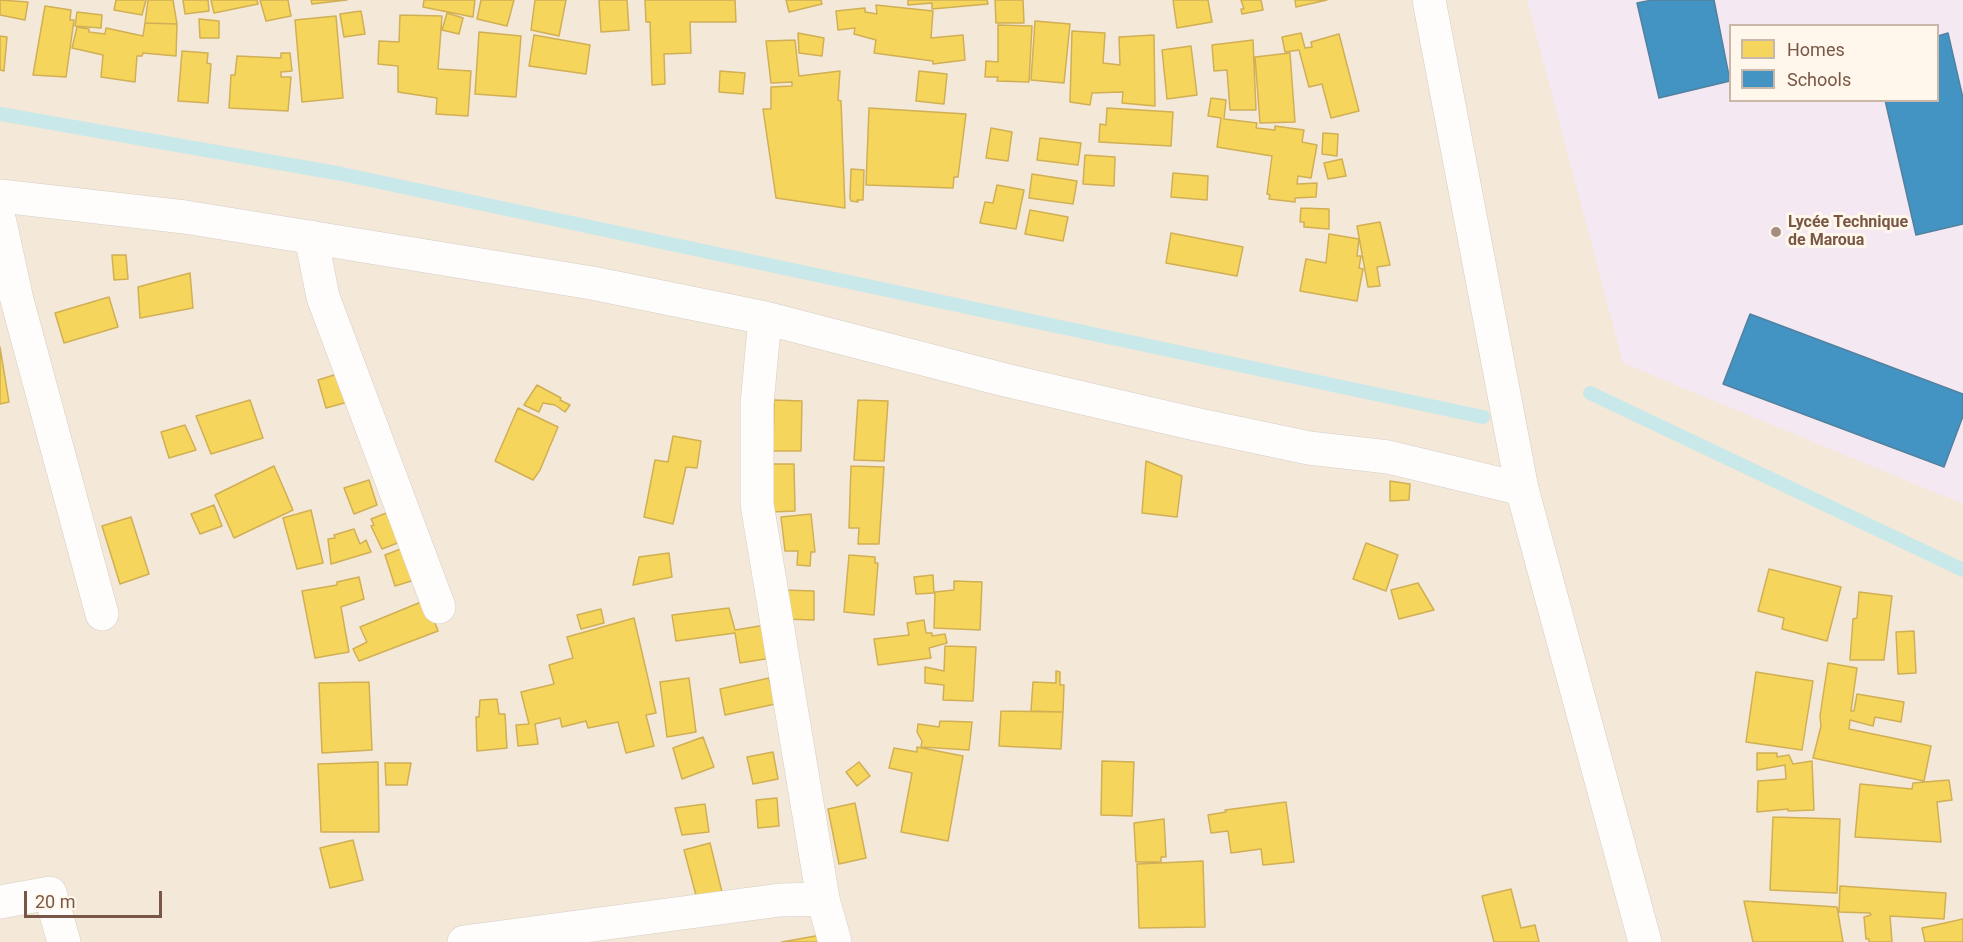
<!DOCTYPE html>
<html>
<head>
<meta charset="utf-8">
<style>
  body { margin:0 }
  #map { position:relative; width:1963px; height:942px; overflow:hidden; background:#f8f2e9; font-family:Roboto,sans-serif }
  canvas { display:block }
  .legend { position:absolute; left:1729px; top:24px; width:210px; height:78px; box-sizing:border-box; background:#fff7eb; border:2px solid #c9b7a9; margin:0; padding:8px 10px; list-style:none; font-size:18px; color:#795746 }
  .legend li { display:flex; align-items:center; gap:12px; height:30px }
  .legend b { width:30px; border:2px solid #c9b7a9 }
  .scale { position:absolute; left:24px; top:891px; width:138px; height:27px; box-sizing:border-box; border:3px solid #795746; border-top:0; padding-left:8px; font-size:18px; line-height:21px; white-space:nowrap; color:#795746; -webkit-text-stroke:4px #fff7eb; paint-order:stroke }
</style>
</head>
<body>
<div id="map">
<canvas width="1963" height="942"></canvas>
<ul class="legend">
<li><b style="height:16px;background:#f6d55c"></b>Homes</li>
<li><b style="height:16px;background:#4393c3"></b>Schools</li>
</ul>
<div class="scale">20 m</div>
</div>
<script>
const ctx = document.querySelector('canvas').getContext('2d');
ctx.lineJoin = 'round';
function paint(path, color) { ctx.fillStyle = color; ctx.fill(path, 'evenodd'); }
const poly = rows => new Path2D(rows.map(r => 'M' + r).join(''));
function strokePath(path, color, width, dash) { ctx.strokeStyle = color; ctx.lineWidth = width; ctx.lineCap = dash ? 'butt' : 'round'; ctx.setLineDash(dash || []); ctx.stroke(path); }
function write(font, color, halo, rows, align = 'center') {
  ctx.font = font + ' Roboto,sans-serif'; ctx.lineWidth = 6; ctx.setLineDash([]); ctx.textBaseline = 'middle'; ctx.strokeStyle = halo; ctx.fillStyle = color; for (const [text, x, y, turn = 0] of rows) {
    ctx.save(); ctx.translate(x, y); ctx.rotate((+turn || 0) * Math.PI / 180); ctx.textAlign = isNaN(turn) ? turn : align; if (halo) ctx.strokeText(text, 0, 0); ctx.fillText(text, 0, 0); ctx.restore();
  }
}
const residential = poly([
  [0,0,1963,0,1963,942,0,942],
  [1730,26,1938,26,1938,100,1730,100]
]);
const education = poly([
  [1527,0,1963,0,1963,504,1623,363],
  [1730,26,1938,26,1938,100,1730,100]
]);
const homes = poly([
  [0,0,28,2,25,20,0,15,0,0],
  [116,0,146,0,142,15,114,10,116,0],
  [148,0,173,0,177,24,145,23,148,0],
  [183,0,208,0,209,11,185,14,183,0],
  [211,0,257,0,258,4,214,13,211,0],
  [260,0,288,0,291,16,266,21,260,0],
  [311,0,347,0,312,4,311,0],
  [424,0,475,0,473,17,423,7,424,0],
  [481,0,514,0,507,26,477,19,481,0],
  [535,0,566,0,559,36,531,30,535,0],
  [599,0,627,0,629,30,601,32,599,0],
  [645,0,735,0,736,22,690,22,691,53,664,54,665,84,652,85,650,22,646,22,645,0],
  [786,0,821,0,822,4,789,12,786,0],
  [908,0,987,0,988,4,932,9,932,3,908,5,908,0],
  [995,0,1023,0,1024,23,996,23,995,0],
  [1173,0,1208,0,1212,22,1177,28,1173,0],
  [1241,0,1261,0,1263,10,1242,14,1241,9,1244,9,1241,0],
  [1295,0,1327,0,1296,7,1295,0],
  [876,5,933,11,931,38,963,35,965,60,933,64,933,61,874,53,876,40,854,34,855,28,838,30,836,11,865,8,865,12,877,14,876,5],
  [45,6,71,10,70,20,74,20,66,77,33,75,45,6],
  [361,11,365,34,344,37,340,14,361,11],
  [77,12,102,15,101,28,75,26,77,12],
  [447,13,463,18,459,34,442,30,447,13],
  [400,15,442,16,438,69,471,71,468,116,436,114,437,98,398,92,398,66,378,64,379,41,399,42,400,15],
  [336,16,343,98,302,102,295,20,336,16],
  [199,19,219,21,219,38,200,38,199,19],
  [1035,21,1070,24,1064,83,1031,80,1035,21],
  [145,23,177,24,176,56,143,53,142,56,137,56,135,82,101,77,103,55,72,48,77,27,89,29,89,32,105,34,106,28,143,36,145,23],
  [998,25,1032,26,1029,82,997,81,998,77,985,77,986,61,998,62,998,25],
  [1072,31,1105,33,1103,63,1120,65,1119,37,1154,35,1155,106,1122,103,1123,92,1092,93,1090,105,1070,102,1072,31],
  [479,32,521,36,516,97,475,94,479,32],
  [798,33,824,38,822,56,799,53,798,33],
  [1301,33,1305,48,1312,47,1311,42,1339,34,1359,111,1331,118,1322,84,1309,87,1299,50,1285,52,1282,37,1301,33],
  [534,35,590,45,586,74,529,66,534,35],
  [0,36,7,37,4,71,0,70,0,36],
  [795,40,799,76,840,71,838,100,841,101,845,208,776,198,763,109,771,109,771,87,792,86,792,82,771,83,766,41,795,40],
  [1253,40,1256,110,1230,110,1227,70,1214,71,1212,45,1253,40],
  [1191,46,1197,95,1167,99,1162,50,1191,46],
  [182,51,208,53,207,63,211,64,208,103,178,101,182,51],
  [281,53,290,53,292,71,281,72,281,77,291,77,288,111,229,108,231,75,235,75,237,56,281,58,281,53],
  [1290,53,1295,122,1260,123,1255,57,1290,53],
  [720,71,745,73,743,94,719,92,720,71],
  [919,71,947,74,944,104,916,101,919,71],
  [1211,98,1226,100,1224,119,1257,123,1256,128,1275,130,1275,126,1304,130,1302,142,1317,145,1311,178,1298,176,1297,184,1317,183,1316,197,1295,198,1295,202,1269,199,1270,195,1267,194,1272,156,1217,147,1221,118,1208,116,1211,98],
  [869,108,966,114,958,177,954,177,953,188,866,185,869,108],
  [1107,108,1173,112,1171,146,1099,142,1100,124,1106,125,1107,108],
  [991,128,1012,132,1008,161,986,158,991,128],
  [1323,133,1338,134,1337,156,1322,154,1323,133],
  [1040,138,1081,143,1078,165,1037,160,1040,138],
  [1085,155,1115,157,1114,186,1083,184,1085,155],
  [1342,159,1346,176,1328,179,1324,163,1342,159],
  [851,169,864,170,863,200,857,200,858,202,851,201,850,198,851,169],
  [1173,173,1208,176,1207,200,1171,197,1173,173],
  [1032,174,1077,181,1073,204,1029,198,1032,174],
  [997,185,1024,190,1016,229,980,223,985,202,993,203,997,185],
  [1301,208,1329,209,1329,229,1304,227,1304,222,1300,222,1301,208],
  [1030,210,1068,217,1063,241,1025,234,1030,210],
  [1380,222,1390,265,1377,267,1380,286,1368,287,1357,226,1380,222],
  [1171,233,1243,247,1237,276,1166,263,1171,233],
  [1329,234,1359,239,1357,256,1361,256,1359,268,1363,269,1357,301,1300,291,1306,259,1326,263,1329,234],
  [112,255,126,255,128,279,114,280,112,255],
  [190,273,193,308,140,318,138,287,190,273],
  [109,297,118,327,64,343,55,313,109,297],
  [0,347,9,402,0,404,0,347],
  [347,371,355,400,326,408,318,380,347,371],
  [537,385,561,398,560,400,570,405,565,412,555,405,543,403,539,412,524,405,537,385],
  [250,400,263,438,211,454,196,416,250,400],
  [774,400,802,401,801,451,773,451,774,400],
  [858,400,888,401,884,461,854,460,858,400],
  [518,408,558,427,540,470,533,480,495,461,518,408],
  [185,425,196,450,169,458,161,432,185,425],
  [673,436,701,441,697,468,686,467,673,524,644,517,655,460,668,462,673,436],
  [1146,461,1182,476,1177,517,1142,513,1146,461],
  [770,464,794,464,795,511,772,512,770,464],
  [274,466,293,510,234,538,215,495,274,466],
  [851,466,884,467,879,544,858,544,859,528,849,528,851,466],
  [369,480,377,505,354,514,344,488,369,480],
  [1390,481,1410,484,1409,500,1390,501,1390,481],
  [214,505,222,526,200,534,191,514,214,505],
  [311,510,323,563,297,569,283,518,311,510],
  [394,510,405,540,382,549,371,526,374,525,371,519,394,510],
  [811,514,815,552,811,552,810,566,797,565,798,551,785,551,781,517,811,514],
  [131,517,149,574,120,584,102,526,131,517],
  [354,529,360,544,366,540,371,552,331,564,328,539,335,538,334,535,354,529],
  [1366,543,1398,555,1386,591,1353,579,1366,543],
  [411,545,421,578,395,586,385,555,411,545],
  [669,553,672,577,633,585,639,557,669,553],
  [849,555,875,557,875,563,878,563,874,615,844,612,849,555],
  [1769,569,1841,587,1827,641,1782,629,1784,618,1758,611,1769,569],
  [933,575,934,593,916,594,914,577,933,575],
  [359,577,364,599,341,607,349,652,315,658,302,591,337,585,337,582,359,577],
  [954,581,982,582,980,630,934,628,935,592,954,590,954,581],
  [1418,583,1434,610,1399,619,1391,590,1418,583],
  [782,590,814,591,814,620,784,619,782,590],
  [1859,592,1892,596,1884,660,1850,660,1853,619,1857,618,1859,592],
  [426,600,438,631,359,661,353,649,367,642,360,627,426,600],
  [729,608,735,630,766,625,771,658,740,663,735,633,676,641,672,615,729,608],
  [601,609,604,623,581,629,577,615,601,609],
  [634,618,656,713,646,715,654,746,626,753,618,722,588,728,586,721,562,727,560,718,535,724,538,744,518,746,516,725,529,724,521,692,554,684,549,665,573,658,567,637,634,618],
  [924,620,926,633,932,633,932,636,945,634,947,643,929,648,931,658,878,665,874,639,909,635,907,623,924,620],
  [1914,631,1916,673,1898,674,1896,632,1914,631],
  [945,646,976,647,973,701,943,700,944,685,925,683,925,667,944,671,945,646],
  [1828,663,1857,668,1851,711,1854,711,1857,694,1904,702,1901,722,1875,717,1873,726,1850,720,1849,729,1931,746,1924,781,1813,758,1821,726,1820,716,1828,663],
  [1056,671,1060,672,1060,685,1064,685,1063,712,1031,711,1033,682,1056,683,1056,671],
  [1756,672,1813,681,1802,750,1746,742,1756,672],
  [689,678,696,732,667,737,660,682,689,678],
  [769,678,775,704,725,715,720,689,769,678],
  [369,682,372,750,322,753,319,683,369,682],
  [497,699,499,714,505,714,507,748,477,751,476,717,479,717,480,700,497,699],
  [1001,711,1063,712,1061,749,999,746,1001,711],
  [940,721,972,722,969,750,921,747,922,741,917,732,918,724,939,727,940,721],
  [703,737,714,767,682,779,673,748,703,737],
  [917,747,963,756,948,841,901,832,912,773,889,768,894,748,917,752,917,747],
  [773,752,778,779,753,784,747,757,773,752],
  [1757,753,1777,753,1777,757,1789,755,1793,764,1812,761,1814,810,1788,811,1788,809,1757,812,1758,781,1786,779,1785,765,1757,770,1757,753],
  [1102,761,1134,762,1132,816,1101,815,1102,761],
  [378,762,379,832,321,832,318,764,378,762],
  [859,762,870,776,857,786,846,772,859,762],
  [385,763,411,763,407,785,386,785,385,763],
  [1949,780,1952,800,1937,802,1941,842,1855,837,1860,784,1912,789,1913,783,1949,780],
  [777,798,779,826,758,828,756,800,777,798],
  [1286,802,1294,862,1263,865,1261,849,1231,853,1228,831,1211,833,1208,815,1226,812,1225,810,1286,802],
  [855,803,866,858,839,864,828,809,855,803],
  [705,804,709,832,682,835,675,808,705,804],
  [1773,817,1840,819,1837,893,1770,890,1773,817],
  [1164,819,1166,857,1161,857,1161,862,1136,862,1134,823,1164,819],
  [353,840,363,880,330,888,320,848,353,840],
  [710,843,722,892,697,899,684,850,710,843],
  [1203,861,1205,927,1139,928,1137,864,1203,861],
  [1840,886,1946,893,1944,919,1890,916,1892,942,1869,942,1869,939,1866,939,1864,917,1871,915,1870,913,1839,912,1840,886],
  [1511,889,1521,928,1535,925,1539,942,1494,942,1482,896,1511,889],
  [1744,901,1837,907,1843,942,1753,942,1744,901],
  [1963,919,1963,942,1925,942,1922,928,1963,919],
  [821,935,823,942,782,942,821,935]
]);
const schools = poly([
  [1652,0,1714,0,1730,81,1659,98,1637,3,1652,0],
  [1948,33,1963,98,1963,224,1916,235,1885,100,1938,100,1938,36,1948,33],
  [1750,314,1963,394,1963,416,1944,467,1723,384,1750,314]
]);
const stream = poly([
  [0,114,342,174,1483,417],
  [1590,393,1963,570]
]);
const minor = poly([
  [0,196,185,217,592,283,765,318,1005,380,1195,424,1309,448,1388,457,1522,489],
  [0,222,17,300,102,614],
  [311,237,323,297,439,607],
  [765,318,757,404,757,504,823,899,835,942],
  [0,902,50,893,64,942],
  [464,942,780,900,823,899]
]);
const tertiary = poly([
  [1429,0,1522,489,1645,942]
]);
const markers = [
  [1776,232,6,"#a58d7f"]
];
const poiNames = [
  ["Lycée Technique",1788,223],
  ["de Maroua",1788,241]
];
paint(residential, '#f4e8d8');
paint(education, '#f4e8f3');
paint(homes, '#f6d55c');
strokePath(homes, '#d0af55', 1.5);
paint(schools, '#4393c3');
strokePath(schools, '#53819e', 1.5);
strokePath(stream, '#c9e8ea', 14);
strokePath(minor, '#d6cdc6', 34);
strokePath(tertiary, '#d6cdc6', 34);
strokePath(minor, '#fefdfc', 33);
strokePath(tertiary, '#fefdfc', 33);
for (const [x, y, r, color] of markers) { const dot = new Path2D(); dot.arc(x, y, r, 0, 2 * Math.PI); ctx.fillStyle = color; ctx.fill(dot); strokePath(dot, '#fff7eb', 2); }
write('bold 16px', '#795746', '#fff7eb', poiNames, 'left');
</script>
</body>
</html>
